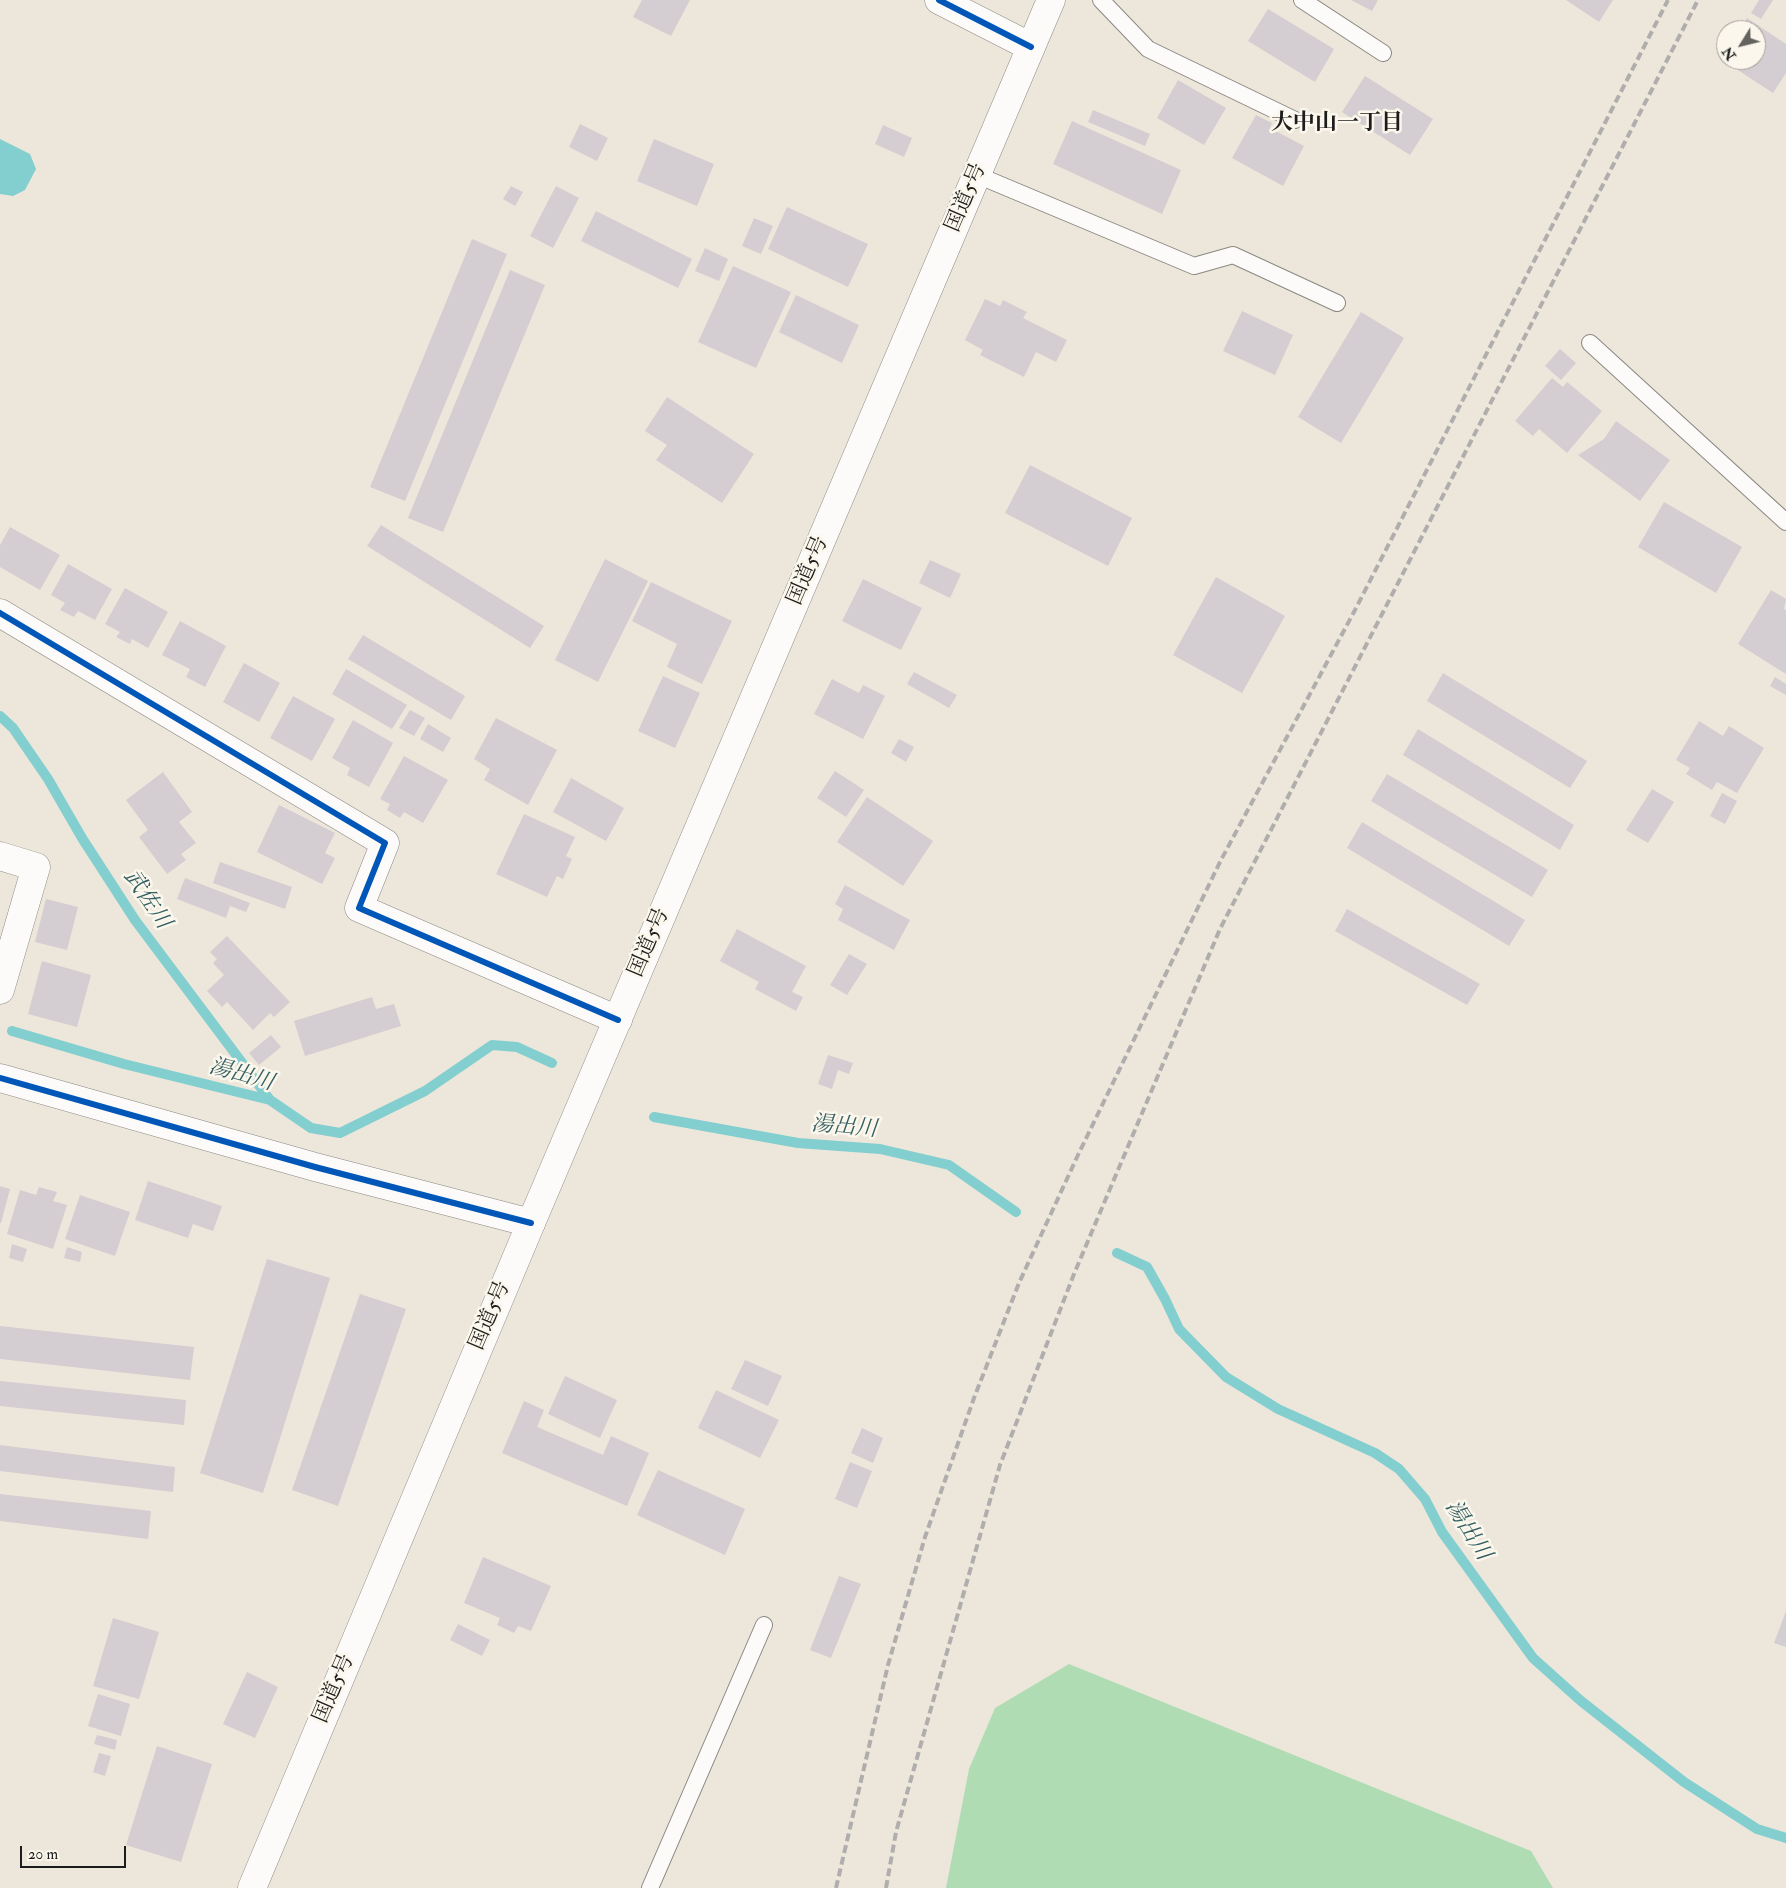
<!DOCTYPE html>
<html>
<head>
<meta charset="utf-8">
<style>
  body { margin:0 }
  #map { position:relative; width:1786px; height:1888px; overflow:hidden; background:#ede7db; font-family:"IM FELL Double Pica",serif }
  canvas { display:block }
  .north { position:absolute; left:1716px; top:20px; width:50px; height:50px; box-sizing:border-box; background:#fbf7ec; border:1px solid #a29f99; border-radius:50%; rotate:234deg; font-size:14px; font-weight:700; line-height:20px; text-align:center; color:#1c1c1c }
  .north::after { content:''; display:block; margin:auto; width:18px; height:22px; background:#65635f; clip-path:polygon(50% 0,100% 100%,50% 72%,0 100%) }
  .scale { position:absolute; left:20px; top:1846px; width:106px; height:22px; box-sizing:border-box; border:2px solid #1c1c1c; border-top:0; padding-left:6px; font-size:15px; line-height:18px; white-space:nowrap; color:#1c1c1c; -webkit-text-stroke:4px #fbf7ec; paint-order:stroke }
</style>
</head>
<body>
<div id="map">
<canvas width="1786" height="1888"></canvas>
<div class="north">N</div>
<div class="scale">20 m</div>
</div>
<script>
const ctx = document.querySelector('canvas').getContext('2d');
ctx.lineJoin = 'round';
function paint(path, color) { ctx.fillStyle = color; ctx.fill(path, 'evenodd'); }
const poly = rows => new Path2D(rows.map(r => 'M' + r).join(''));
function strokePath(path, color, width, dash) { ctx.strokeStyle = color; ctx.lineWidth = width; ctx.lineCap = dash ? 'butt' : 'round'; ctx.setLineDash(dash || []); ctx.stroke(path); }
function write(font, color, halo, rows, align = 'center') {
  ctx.font = font + ' "IM FELL Double Pica","Noto Serif JP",serif'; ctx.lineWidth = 5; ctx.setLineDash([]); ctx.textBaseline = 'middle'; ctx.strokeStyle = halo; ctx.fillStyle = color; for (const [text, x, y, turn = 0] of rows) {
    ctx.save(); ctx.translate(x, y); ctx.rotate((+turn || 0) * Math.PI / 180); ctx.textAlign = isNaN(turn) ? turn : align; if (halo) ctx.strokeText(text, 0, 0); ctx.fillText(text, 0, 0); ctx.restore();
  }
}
const green = poly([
  [1069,1664,1531,1851,1553,1888,946,1888,969,1769,995,1708]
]);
const water = poly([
  [0,139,30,154,36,169,25,190,13,196,0,194]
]);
const stream = poly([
  [0,716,13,728,48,779,82,838,135,920,270,1100],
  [12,1031,124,1064,270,1100,311,1128,340,1133,425,1091,492,1045,517,1047,552,1063],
  [654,1117,798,1143,880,1149,949,1165,1016,1212],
  [1117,1253,1147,1267,1165,1299,1179,1329,1226,1377,1278,1409,1375,1453,1399,1469,1425,1499,1442,1532,1533,1658,1581,1701,1684,1782,1757,1829,1786,1838]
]);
const building = poly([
  [642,0,690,0,671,36,633,17],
  [1351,0,1378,0,1372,11],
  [1566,0,1613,0,1599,22],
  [1759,0,1773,0,1761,19,1751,13],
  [1268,9,1334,49,1315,82,1248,41],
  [1747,18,1786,44,1786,73,1773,93,1721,59,1726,51,1726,60,1756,60,1756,30,1739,30],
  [1365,76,1433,119,1410,155,1342,112],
  [1178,80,1226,108,1204,145,1157,118],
  [1093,110,1150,134,1145,146,1088,122],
  [1256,115,1272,123,1270,128,1304,146,1283,186,1232,158],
  [1072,121,1181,170,1162,214,1053,164],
  [580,124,608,138,597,161,569,147],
  [883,125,912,138,904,157,875,144],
  [654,139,714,164,697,206,637,181],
  [511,186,523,192,515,206,503,199],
  [556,186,579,198,553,248,530,236],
  [787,207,868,244,848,287,768,249],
  [596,211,692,259,678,288,581,241],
  [754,218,773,226,761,254,742,246],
  [472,239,507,254,405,501,370,487],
  [705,248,728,259,719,281,695,271],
  [733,266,791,292,756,368,698,342],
  [510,270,545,285,443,532,408,518],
  [796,295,859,325,842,363,779,332],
  [985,299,1000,306,1003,300,1027,312,1023,318,1067,340,1056,362,1036,352,1024,377,980,355,983,350,965,340],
  [1242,311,1293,335,1275,375,1223,351],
  [1361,312,1404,338,1341,443,1298,417],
  [1560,349,1576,363,1561,380,1545,366],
  [1552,378,1563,387,1567,382,1602,411,1567,453,1539,429,1533,436,1515,421],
  [667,397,754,454,722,503,656,460,667,445,645,431],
  [1616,421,1670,460,1640,501,1578,455,1604,439],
  [1030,465,1132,518,1108,566,1005,513],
  [1664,502,1742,547,1716,593,1638,547],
  [381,525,544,626,530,648,367,546],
  [10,527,60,555,40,590,0,567,0,545],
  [605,559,648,581,598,682,555,660],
  [930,560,961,574,950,598,919,583],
  [68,564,112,589,95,620,78,611,74,617,60,610,65,603,51,595],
  [1216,577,1285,616,1242,693,1173,655],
  [863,579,922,608,901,650,842,621],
  [651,582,732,621,702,684,667,667,677,644,632,621],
  [125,588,168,612,148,648,132,639,130,644,116,637,120,632,105,624],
  [1771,590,1786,599,1784,609,1786,610,1786,674,1738,644],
  [180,621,226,646,205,687,186,677,190,669,162,655],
  [363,635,465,696,451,720,348,659],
  [244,663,280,683,259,722,223,702],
  [346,669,407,705,392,729,332,694],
  [914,672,957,695,949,708,907,684],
  [1443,673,1587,761,1570,788,1427,701],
  [663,676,700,693,675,748,638,731],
  [1775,677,1786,684,1786,695,1770,686],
  [832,679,859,693,863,685,885,696,863,739,814,714],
  [293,696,335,719,312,761,270,738],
  [410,710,425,718,414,736,399,728],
  [496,718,557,750,528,805,484,780,490,769,474,759],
  [353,720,393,743,369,787,347,775,350,768,332,758],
  [1699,721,1723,736,1729,726,1764,748,1737,793,1717,782,1712,790,1686,774,1690,768,1676,760],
  [428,724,451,738,443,752,420,739],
  [1418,729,1574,825,1560,850,1403,755],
  [899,739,914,747,906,762,891,753],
  [404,756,448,780,423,823,404,812,400,818,387,810,390,804,380,799],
  [835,771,864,790,846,817,817,798],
  [163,772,192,812,179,822,196,843,181,854,186,860,167,874,139,837,148,830,126,800],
  [1387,774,1548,870,1532,897,1371,801],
  [571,778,624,808,606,841,553,812],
  [1652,789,1674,802,1648,843,1626,830],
  [1722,793,1737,801,1725,824,1710,816],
  [867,797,933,841,903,886,837,842],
  [279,805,335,833,325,853,335,858,322,884,257,852],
  [524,814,575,837,566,856,572,859,563,879,557,876,547,897,496,874],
  [1362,822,1525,920,1509,946,1347,848],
  [220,862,292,887,285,909,213,883],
  [185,878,250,903,246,912,230,906,226,918,177,899],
  [845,885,910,920,894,950,838,920,843,909,835,904],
  [46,899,78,907,67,950,35,942],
  [1347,909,1480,984,1467,1005,1335,931],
  [737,929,806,966,792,992,803,997,796,1011,755,989,759,982,720,961],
  [227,936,290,1002,274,1017,270,1013,253,1030,227,1002,222,1007,207,991,224,975,213,963,217,959,210,952],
  [849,954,867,964,847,995,830,985],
  [42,961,91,975,77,1027,28,1014],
  [372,997,376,1009,394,1004,401,1026,305,1056,294,1021],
  [271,1035,281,1047,259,1065,249,1053],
  [828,1055,853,1063,849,1074,838,1070,832,1089,818,1084],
  [148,1181,222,1206,213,1231,193,1224,188,1238,135,1220],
  [0,1186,10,1189,1,1223,0,1223],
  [39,1187,57,1192,53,1201,67,1205,53,1249,7,1234,20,1190,36,1195],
  [80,1195,130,1212,115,1256,65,1239],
  [12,1244,27,1249,23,1262,9,1258],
  [67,1247,82,1252,80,1262,64,1258],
  [267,1259,330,1278,263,1493,200,1473],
  [360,1294,406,1309,338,1506,292,1490],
  [0,1326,194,1347,190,1380,0,1359],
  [745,1360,782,1376,768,1406,731,1389],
  [565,1376,617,1400,600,1438,548,1414],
  [0,1381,186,1400,184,1425,0,1406],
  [716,1390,779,1420,760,1458,698,1428],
  [524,1401,544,1410,537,1427,603,1455,611,1436,649,1453,627,1506,502,1453],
  [862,1428,883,1438,873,1463,851,1453],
  [0,1445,175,1467,173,1492,0,1471],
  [850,1462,872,1471,857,1508,835,1499],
  [658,1470,745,1509,725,1555,637,1515],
  [0,1494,151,1511,148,1539,0,1521],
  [483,1557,551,1586,531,1631,518,1626,514,1633,497,1625,500,1618,464,1603],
  [839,1576,861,1584,831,1658,810,1650],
  [1786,1611,1786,1647,1774,1643],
  [113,1618,159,1632,139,1699,93,1686],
  [458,1624,490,1640,482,1656,450,1640],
  [247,1672,278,1687,255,1738,223,1724],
  [98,1694,130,1704,121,1736,88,1726],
  [97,1735,117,1740,115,1750,94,1744],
  [157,1746,212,1764,181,1862,126,1845],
  [99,1753,111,1756,105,1776,93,1772]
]);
const lane = poly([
  [1101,0,1148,49,1295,120],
  [1302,0,1383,53],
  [977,175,1194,266,1233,255,1337,303],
  [1590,343,1786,522],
  [650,1888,764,1625]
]);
const street = poly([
  [939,0,1031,47],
  [0,613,385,843,359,908,618,1020],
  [0,856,36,867,0,990],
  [0,1078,315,1167,531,1223]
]);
const highway = poly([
  [252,1888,531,1223,1051,0]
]);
const rail = poly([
  [836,1888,888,1665,925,1537,974,1398,1019,1283,1078,1155,1221,860,1355,610,1668,0],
  [886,1888,896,1832,1000,1465,1074,1274,1220,929,1698,0]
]);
const cycleway = poly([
  [939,0,1031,47],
  [0,613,385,843,359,908,618,1020],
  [0,1078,315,1167,531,1223]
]);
const streetNames = [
  ["国道5号",967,198,-67],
  ["国道5号",809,571,-67],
  ["国道5号",650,943,-67],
  ["国道5号",491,1316,-67],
  ["国道5号",335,1689,-67]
];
const neighbourhoodNames = [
  ["大中山一丁目",1337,124]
];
const waterNames = [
  ["武佐川",146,900,56],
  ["湯出川",241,1076,16],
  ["湯出川",844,1128,5],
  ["湯出川",1467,1531,58]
];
paint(green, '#b0dcb4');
paint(water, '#83cecf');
strokePath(stream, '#83cecf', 10);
paint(building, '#d4cdd1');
strokePath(lane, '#8b8882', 18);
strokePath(street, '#8b8882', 29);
strokePath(highway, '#8b8882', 29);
strokePath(lane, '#fcfbfa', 16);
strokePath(street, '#fcfbfa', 28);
strokePath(highway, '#fcfbfa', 28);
strokePath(rail, '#afaeac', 4, [8, 4]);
strokePath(cycleway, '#0057b8', 6);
write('21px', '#1c1c1c', '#fbf7ec', streetNames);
write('bold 22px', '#1c1c1c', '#fbf7ec', neighbourhoodNames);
write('italic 22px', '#335f62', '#fbf7ec', waterNames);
</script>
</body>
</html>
